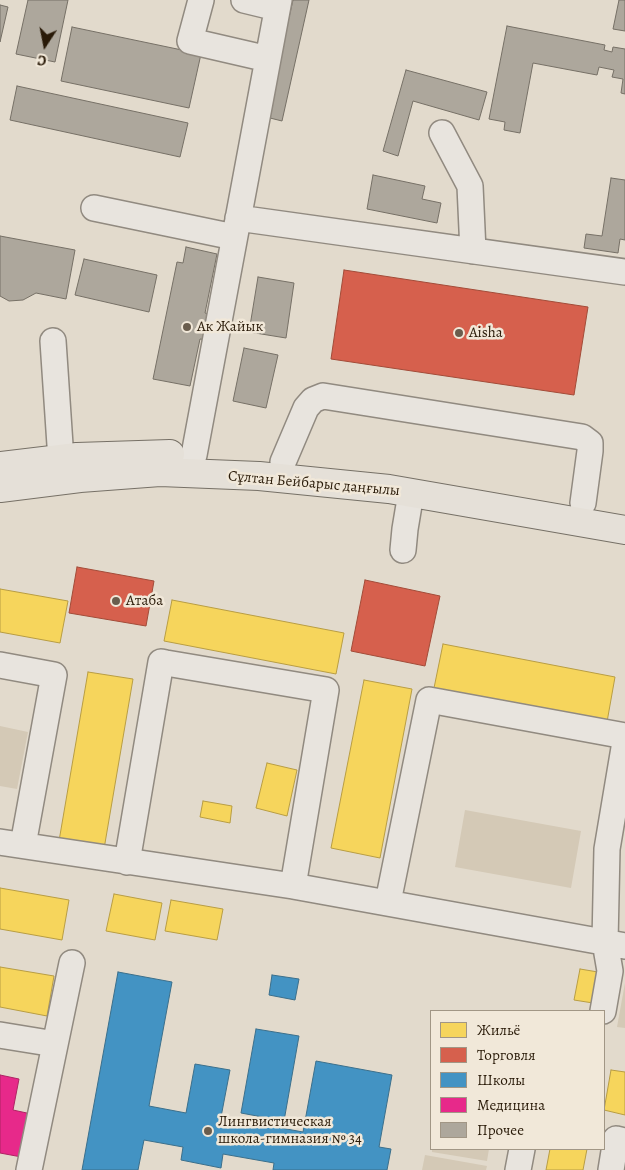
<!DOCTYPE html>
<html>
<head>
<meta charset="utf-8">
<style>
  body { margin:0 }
  #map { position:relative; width:625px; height:1170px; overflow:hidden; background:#e2dacc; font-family:Alegreya,serif }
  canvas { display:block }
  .legend { position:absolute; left:430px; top:1010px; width:175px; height:140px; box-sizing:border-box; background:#f1e8d9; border:1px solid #a19685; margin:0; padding:6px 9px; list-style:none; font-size:15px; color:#291a08 }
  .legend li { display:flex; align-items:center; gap:10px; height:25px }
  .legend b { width:25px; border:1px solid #a19685 }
  .north { position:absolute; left:20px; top:20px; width:50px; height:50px; -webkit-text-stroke:4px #f1e8d9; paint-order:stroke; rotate:191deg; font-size:14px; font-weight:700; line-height:20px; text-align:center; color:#291a08 }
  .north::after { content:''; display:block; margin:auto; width:18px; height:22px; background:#291a08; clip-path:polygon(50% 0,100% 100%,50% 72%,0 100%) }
</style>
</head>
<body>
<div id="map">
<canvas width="625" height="1170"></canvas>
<ul class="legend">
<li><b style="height:14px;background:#f6d55c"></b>Жильё</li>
<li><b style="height:14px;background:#d6604d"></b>Торговля</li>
<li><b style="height:14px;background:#4393c3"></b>Школы</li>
<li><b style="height:14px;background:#e7298a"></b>Медицина</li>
<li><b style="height:14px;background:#ada79c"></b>Прочее</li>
</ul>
<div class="north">С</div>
</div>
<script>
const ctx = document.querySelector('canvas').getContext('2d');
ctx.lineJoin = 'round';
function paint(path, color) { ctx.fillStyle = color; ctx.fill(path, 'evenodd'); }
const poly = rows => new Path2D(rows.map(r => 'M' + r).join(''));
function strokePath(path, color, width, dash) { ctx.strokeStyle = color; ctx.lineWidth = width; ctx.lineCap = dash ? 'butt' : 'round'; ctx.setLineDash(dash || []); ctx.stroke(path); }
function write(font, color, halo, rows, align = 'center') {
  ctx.font = font + ' Alegreya,serif'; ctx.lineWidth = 5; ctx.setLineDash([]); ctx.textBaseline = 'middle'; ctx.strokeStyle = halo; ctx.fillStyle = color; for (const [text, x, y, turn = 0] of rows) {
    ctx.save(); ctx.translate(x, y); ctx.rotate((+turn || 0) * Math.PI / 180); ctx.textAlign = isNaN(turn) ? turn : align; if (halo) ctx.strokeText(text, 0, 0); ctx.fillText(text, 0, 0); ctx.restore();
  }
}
const green = poly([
  [0,726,28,732,17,789,0,786],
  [465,810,581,831,571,888,455,867],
  [625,983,625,1028,617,1027],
  [432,1149,489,1149,487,1161,432,1152],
  [425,1155,487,1166,486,1170,422,1170]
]);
const homes = poly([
  [0,589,68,601,60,643,0,632,0,589],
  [172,600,344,633,336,674,164,641,172,600],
  [443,644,615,677,607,722,434,688,443,644],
  [88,672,133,679,104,849,59,841,88,672],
  [364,680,412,689,380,858,331,848,364,680],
  [267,763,297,770,287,816,256,808,267,763],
  [203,801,232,806,230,823,200,817,203,801],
  [0,888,69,900,62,940,0,929,0,888],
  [114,894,162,903,155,940,106,931,114,894],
  [171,900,223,909,217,940,165,931,171,900],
  [0,967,54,976,47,1016,0,1007,0,967],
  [580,969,598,972,593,1003,574,1000,580,969],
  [611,1070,625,1072,625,1115,604,1110,611,1070],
  [550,1149,587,1149,583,1170,546,1170,550,1149]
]);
const shops = poly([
  [344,270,588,307,574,395,331,359,344,270],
  [77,567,154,581,146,626,69,613,77,567],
  [365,580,440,596,425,666,351,651,365,580]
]);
const schools = poly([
  [118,972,172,982,149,1106,186,1113,195,1064,230,1070,221,1117,303,1132,316,1061,392,1075,379,1147,391,1149,387,1170,273,1170,274,1163,223,1154,221,1168,181,1160,183,1147,144,1140,138,1170,82,1170,118,972],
  [272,975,299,979,295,1000,269,995,272,975],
  [256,1029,299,1036,284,1121,241,1113,256,1029]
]);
const health = poly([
  [0,1075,19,1079,13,1110,36,1115,27,1158,0,1153,0,1075]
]);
const building = poly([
  [28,0,68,0,55,62,16,54,28,0],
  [293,0,309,0,282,121,266,117,293,0],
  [619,0,625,0,625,31,613,29,619,0],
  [0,5,8,7,0,42,0,5],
  [507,26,605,45,604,50,612,52,613,47,625,49,625,94,621,93,623,79,612,77,614,70,599,67,597,75,533,63,520,133,504,130,505,122,489,119,507,26],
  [72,27,201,54,189,108,61,81,72,27],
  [406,70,487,92,479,120,413,101,398,156,383,151,406,70],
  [17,86,188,123,180,157,10,120,17,86],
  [373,175,425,186,422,199,441,203,437,223,367,209,373,175],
  [611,178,625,180,625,240,620,239,618,253,584,248,586,234,602,236,611,178],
  [0,236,75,250,66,299,36,293,23,300,9,301,0,296,0,236],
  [186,247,217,254,205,313,212,315,207,340,200,339,190,386,153,379,177,262,183,263,186,247],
  [84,259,157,275,149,312,75,295,84,259],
  [258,277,294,283,286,338,249,332,258,277],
  [244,348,278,355,266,408,233,401,244,348]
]);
const minor = poly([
  [201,0,190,41,268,59],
  [244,0,277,8],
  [442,133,470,186,473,251],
  [94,208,234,237],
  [238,218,625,272],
  [53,341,61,460],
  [194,455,279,0],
  [283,462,306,408,313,400,323,396,582,437,590,443,590,451,583,503],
  [403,550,405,529,411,493],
  [0,665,54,675,23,845],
  [0,842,293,886,625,946],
  [127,862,161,662,166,663,326,690,293,886],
  [388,902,429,700,625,736],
  [603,1011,610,971,605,942,607,849,625,742],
  [0,1035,55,1044],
  [29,1170,72,963],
  [518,1170,522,1149],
  [611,1170,616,1139,625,1141]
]);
const major = poly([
  [0,466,77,457,170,454],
  [0,488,80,478,160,472,259,476,389,489,625,530]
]);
const markers = [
  [187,327,5,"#6a5d4d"],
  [459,333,5,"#6a5d4d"],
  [116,601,5,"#6a5d4d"],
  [208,1131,5,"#6a5d4d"]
];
const poiNames = [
  ["Ак Жайык",197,327],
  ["Aisha",469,333],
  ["Атаба",126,601],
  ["Лингвистическая",218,1122],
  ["школа-гимназия № 34",218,1139]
];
const streetNames = [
  ["Сұлтан Бейбарыс даңғылы",314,484,5]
];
paint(green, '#d4c9b6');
paint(homes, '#f6d55c');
strokePath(homes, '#b89d43', 1);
paint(shops, '#d6604d');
strokePath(shops, '#a24b38', 1);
paint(schools, '#4393c3');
strokePath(schools, '#3b6f8b', 1);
paint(health, '#e7298a');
strokePath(health, '#ae2463', 1);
paint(building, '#ada79c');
strokePath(building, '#767066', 1);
strokePath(minor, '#918a80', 28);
strokePath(major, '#767066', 30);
strokePath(minor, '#e8e4de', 25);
strokePath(major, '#e5e0d8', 28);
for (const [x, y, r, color] of markers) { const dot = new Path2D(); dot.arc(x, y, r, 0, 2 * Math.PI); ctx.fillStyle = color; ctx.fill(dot); strokePath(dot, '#f1e8d9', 2); }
write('15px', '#291a08', '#f1e8d9', poiNames, 'left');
write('15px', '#291a08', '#f1e8d9', streetNames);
</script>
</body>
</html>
